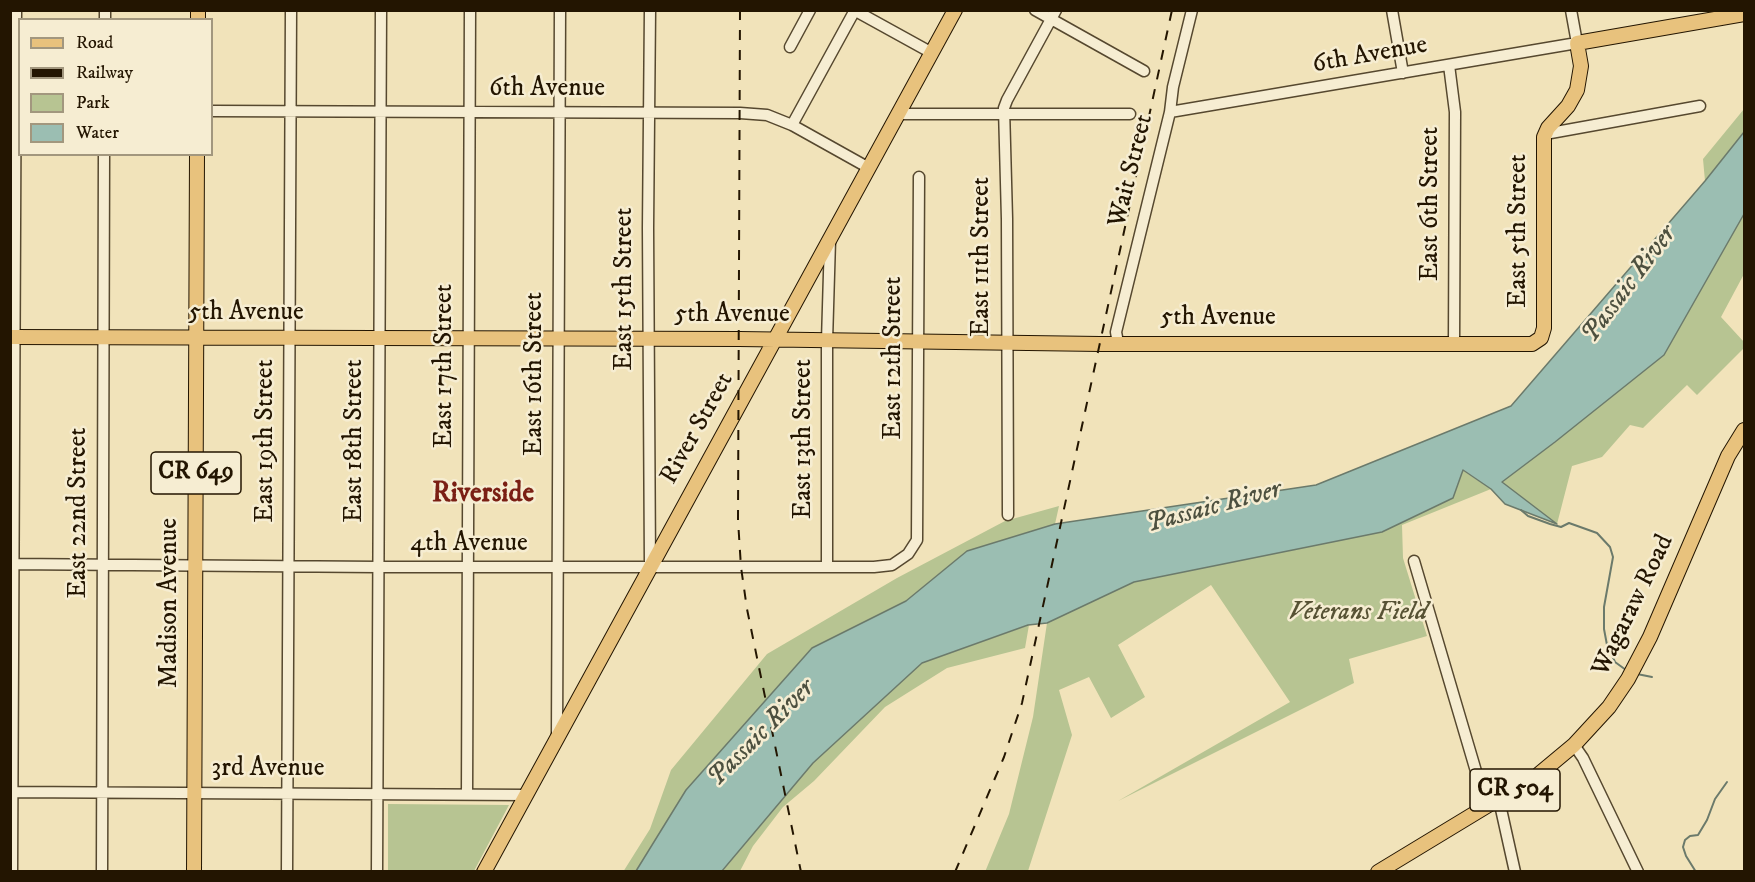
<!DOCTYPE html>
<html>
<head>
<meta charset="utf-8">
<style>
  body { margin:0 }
  #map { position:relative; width:1755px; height:882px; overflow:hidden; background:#f1e3ba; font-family:"IM FELL DW Pica",serif }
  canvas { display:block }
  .frame { position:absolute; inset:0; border:12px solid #231501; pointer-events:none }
  .legend { position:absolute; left:18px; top:18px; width:195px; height:138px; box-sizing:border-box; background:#f6edd2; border:2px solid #a2977e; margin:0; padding:8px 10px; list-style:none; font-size:18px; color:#231501 }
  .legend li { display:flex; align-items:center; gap:12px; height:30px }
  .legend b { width:30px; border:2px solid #a2977e }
</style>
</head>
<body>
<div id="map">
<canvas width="1755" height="882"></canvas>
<div class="frame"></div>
<ul class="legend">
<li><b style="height:8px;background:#e8c27d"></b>Road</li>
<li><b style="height:8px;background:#231501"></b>Railway</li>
<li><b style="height:16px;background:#b7c492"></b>Park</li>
<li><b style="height:16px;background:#9bbeb2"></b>Water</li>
</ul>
</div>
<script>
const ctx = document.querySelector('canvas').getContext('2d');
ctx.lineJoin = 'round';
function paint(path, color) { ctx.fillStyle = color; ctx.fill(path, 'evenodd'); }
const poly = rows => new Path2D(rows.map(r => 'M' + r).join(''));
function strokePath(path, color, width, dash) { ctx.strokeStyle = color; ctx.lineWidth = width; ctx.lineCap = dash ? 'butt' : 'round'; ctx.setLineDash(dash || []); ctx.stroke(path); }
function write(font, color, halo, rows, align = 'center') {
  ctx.font = font + ' "IM FELL DW Pica",serif'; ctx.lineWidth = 5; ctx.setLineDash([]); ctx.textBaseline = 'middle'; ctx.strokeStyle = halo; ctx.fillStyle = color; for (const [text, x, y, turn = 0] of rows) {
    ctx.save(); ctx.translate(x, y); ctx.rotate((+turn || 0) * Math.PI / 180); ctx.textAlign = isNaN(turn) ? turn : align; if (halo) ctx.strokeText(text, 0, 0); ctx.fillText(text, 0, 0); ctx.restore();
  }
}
const green = poly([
  [1744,109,1744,132,1705,181,1703,159],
  [1744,214,1744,274,1721,317,1744,342,1744,348,1697,395,1687,385,1643,428,1630,425,1602,457,1572,466,1557,524,1501,482,1555,442,1664,355],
  [1462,470,1491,489,1402,525,1403,558,1427,636,1349,659,1354,683,1118,801,1290,702,1211,585,1118,645,1145,697,1111,718,1089,677,1059,690,1072,735,1028,871,985,872,1009,814,1033,717,1047,623,1134,582,1382,532],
  [1059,506,1055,524,967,551,906,601,812,648,686,790,636,871,623,872,650,829,671,770,767,654,897,578,1005,521],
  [1029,625,1025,648,947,668,885,707,814,781,783,807,753,846,740,871,722,872,813,763,922,663],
  [388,804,509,805,474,871,388,872]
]);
const water = poly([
  [1744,132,1744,214,1664,355,1555,442,1502,482,1557,524,1505,504,1491,489,1463,470,1453,498,1382,532,1134,582,1047,623,1028,625,922,663,813,763,722,871,636,871,686,790,812,648,906,601,967,551,1055,524,1316,485,1511,406,1705,181,1744,132]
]);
const stream = poly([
  [1521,510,1528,516,1550,524,1561,527,1569,523,1597,533,1610,547,1613,557,1604,607,1604,629,1607,645,1615,662,1626,670],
  [1637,674,1652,677],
  [1696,872,1686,856,1683,847,1685,840,1690,836,1698,835,1707,820,1715,799,1727,782]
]);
const minor = poly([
  [650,10,648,228,650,567],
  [854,10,932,53],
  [1035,10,1144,71],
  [1392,10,1403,73],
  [105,20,105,10],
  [790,47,810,10],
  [1449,65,1455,112,1454,344],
  [212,111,740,113,767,115,792,125,869,168],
  [1170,112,1577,43,1571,10],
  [899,114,1130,114],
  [792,125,855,10],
  [1545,134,1700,106],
  [1118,343,1116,332,1170,112,1173,87,1192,10],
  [1008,515,1007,219,1004,108,1007,100,1056,10],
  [1414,561,1483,795,1489,806],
  [10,564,378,567,874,567,892,565,908,554,917,540,919,177],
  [827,567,827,341,830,240],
  [557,737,560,10],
  [1574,745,1583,758,1638,872],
  [10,792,526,795],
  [467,794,470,10],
  [1499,800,1515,872],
  [12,872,16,10],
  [102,872,104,154],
  [287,872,291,10],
  [377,872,381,10]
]);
const major = poly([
  [198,20,198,10],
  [10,337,739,339,1100,344,1532,344,1541,338,1544,328,1544,137,1548,128,1568,106,1577,90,1581,66,1577,43,1744,14],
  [194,872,197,154],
  [484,872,955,10],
  [1378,872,1538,775,1574,745,1609,707,1628,679,1650,637,1728,456,1744,430]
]);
const rail = poly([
  [740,10,738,520,741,567,747,609,801,872],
  [955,872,1004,757,1022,703,1172,10]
]);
const shields = [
  [196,473,90],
  [1515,790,90]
];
const shieldNames = [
  ["CR 649",196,473],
  ["CR 504",1515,790]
];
const streetNames = [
  ["6th Avenue",1370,56,-10],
  ["6th Avenue",547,90],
  ["Wait Street",1132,171,-76],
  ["East 6th Street",1432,204,-90],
  ["East 5th Street",1520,231,-90],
  ["East 11th Street",983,257,-90],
  ["East 15th Street",626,289,-90],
  ["5th Avenue",246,314],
  ["5th Avenue",732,316],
  ["5th Avenue",1218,319],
  ["East 12th Street",895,358,-90],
  ["East 17th Street",446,366,-90],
  ["East 16th Street",536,374,-90],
  ["River Street",698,429,-61],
  ["East 13th Street",805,439,-90],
  ["East 19th Street",267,441,-90],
  ["East 18th Street",356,441,-90],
  ["East 22nd Street",80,513,-90],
  ["4th Avenue",469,545],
  ["Madison Avenue",171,603,-90],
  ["Wagaraw Road",1634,606,-64],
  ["3rd Avenue",268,770]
];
const parkNames = [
  ["Veterans Field",1358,614]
];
const waterNames = [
  ["Passaic River",1630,285,-53],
  ["Passaic River",1214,508,-15],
  ["Passaic River",762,734,-45]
];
const quarterNames = [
  ["Riverside",483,495]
];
paint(green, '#b7c492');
paint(water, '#9bbeb2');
strokePath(water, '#6b7a6b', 1.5);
strokePath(stream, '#6b7a6b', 2);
strokePath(minor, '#56482f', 13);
strokePath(major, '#231501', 16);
strokePath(minor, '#f6edd2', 10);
strokePath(major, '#e8c27d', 14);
strokePath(rail, '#231501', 2, [10, 10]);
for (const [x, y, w] of shields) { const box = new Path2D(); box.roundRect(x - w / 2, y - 21, w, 42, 4.5); ctx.fillStyle = '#f6edd2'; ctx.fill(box); strokePath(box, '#231501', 1.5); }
write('bold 24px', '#231501', null, shieldNames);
write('26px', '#231501', '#f6edd2', streetNames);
write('italic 26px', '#575234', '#f6edd2', parkNames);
write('italic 27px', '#4d503f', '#f6edd2', waterNames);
write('bold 28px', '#7a1f14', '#f6edd2', quarterNames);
</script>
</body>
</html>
